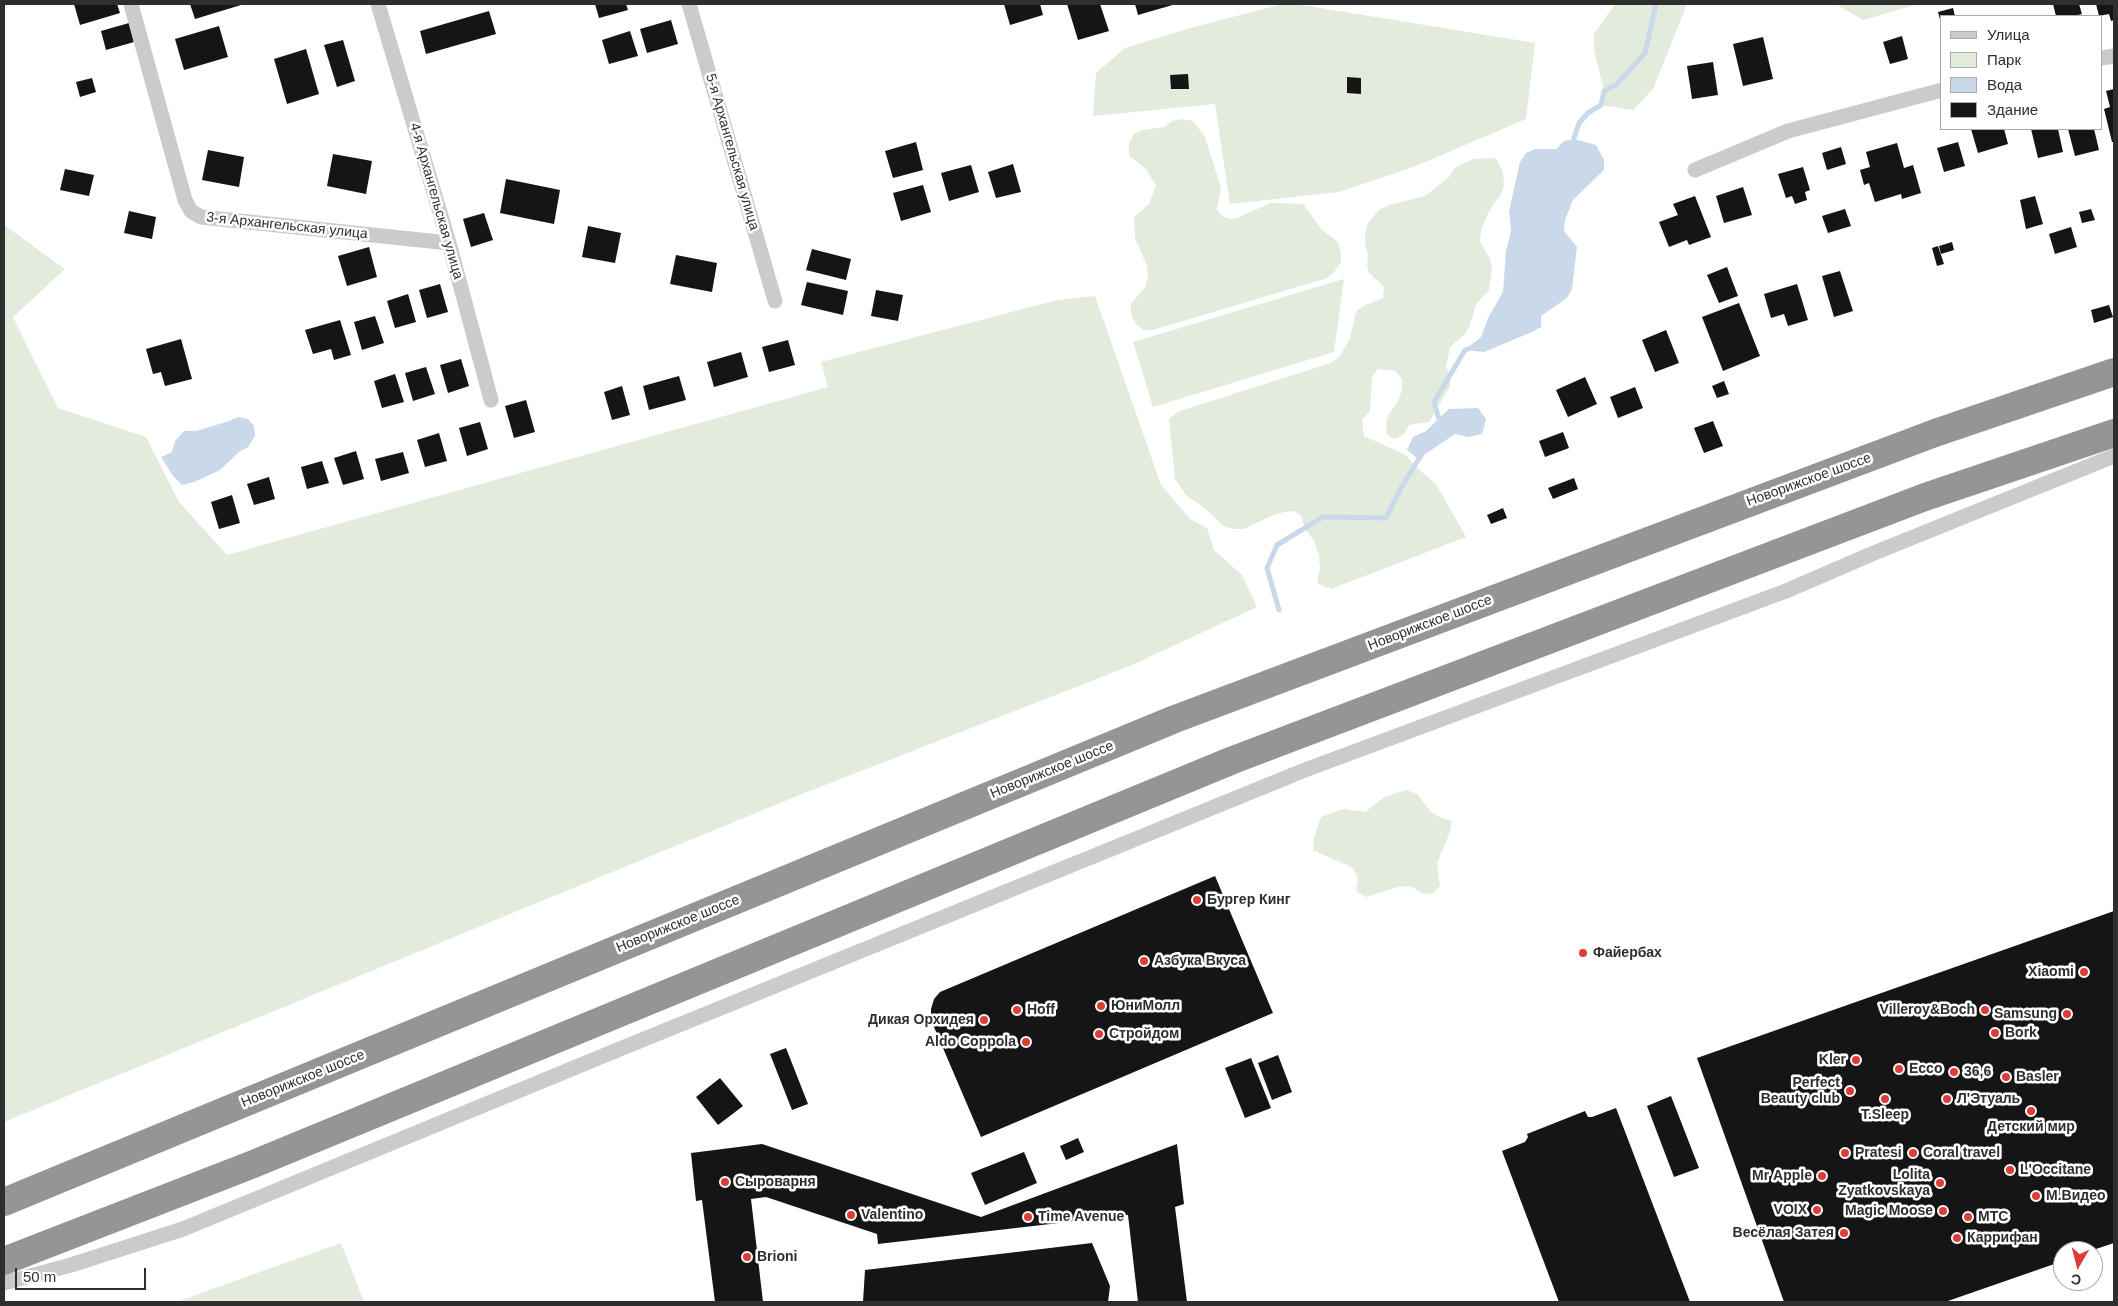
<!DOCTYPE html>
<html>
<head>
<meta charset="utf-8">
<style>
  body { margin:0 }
  #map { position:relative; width:2118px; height:1306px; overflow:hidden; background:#fff; font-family:Helvetica,sans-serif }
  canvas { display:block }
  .frame { position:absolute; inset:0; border:5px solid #2e2e2e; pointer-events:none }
  .legend { position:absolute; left:1940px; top:15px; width:162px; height:115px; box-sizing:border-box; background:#fff; border:1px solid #ababab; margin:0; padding:6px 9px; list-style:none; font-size:15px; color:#2e2e2e }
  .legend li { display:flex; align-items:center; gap:10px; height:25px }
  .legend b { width:25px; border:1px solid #ababab }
  .north { position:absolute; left:2053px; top:1241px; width:50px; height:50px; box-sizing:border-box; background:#fff; border:1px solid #ababab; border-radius:50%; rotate:188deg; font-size:14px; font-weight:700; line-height:20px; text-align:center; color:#2e2e2e }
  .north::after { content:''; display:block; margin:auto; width:18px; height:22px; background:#dd3d37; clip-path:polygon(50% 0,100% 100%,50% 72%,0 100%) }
  .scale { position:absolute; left:15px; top:1268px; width:131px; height:22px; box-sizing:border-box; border:2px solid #2e2e2e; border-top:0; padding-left:6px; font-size:15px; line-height:18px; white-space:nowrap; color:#2e2e2e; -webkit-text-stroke:4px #fff; paint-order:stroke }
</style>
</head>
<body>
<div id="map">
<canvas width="2118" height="1306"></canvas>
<div class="frame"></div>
<ul class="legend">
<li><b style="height:6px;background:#cbcbcb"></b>Улица</li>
<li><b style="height:14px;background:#e2ebdc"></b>Парк</li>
<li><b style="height:14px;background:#c9d9ea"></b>Вода</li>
<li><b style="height:14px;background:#151515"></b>Здание</li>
</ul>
<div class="north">С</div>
<div class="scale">50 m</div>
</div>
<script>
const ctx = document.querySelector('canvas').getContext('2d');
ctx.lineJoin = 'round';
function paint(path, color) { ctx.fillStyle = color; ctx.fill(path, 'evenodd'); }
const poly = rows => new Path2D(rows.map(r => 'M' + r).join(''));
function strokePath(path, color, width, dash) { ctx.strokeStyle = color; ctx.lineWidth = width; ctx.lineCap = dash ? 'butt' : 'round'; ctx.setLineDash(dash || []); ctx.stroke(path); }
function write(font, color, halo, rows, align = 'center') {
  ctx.font = font + ' Helvetica,sans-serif'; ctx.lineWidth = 5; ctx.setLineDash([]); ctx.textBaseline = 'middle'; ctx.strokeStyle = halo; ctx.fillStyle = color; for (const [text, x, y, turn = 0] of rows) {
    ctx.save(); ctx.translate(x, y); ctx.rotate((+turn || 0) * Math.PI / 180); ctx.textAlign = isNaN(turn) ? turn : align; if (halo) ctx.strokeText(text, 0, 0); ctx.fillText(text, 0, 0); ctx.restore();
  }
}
const green = poly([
  [1282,4,1296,4,1535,43,1526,119,1416,166,1339,192,1230,204,1215,104,1093,116,1096,73,1125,48,1187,29],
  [1615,4,1687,4,1653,89,1633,110,1601,105,1604,91,1594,50,1594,34],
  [1836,4,1918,4,1863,20],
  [1182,119,1193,121,1205,137,1221,188,1217,209,1223,217,1234,219,1271,203,1303,204,1322,230,1338,242,1341,252,1341,262,1335,271,1327,278,1153,330,1143,330,1135,323,1131,314,1131,304,1145,287,1148,277,1147,266,1135,238,1134,217,1149,204,1156,185,1145,168,1129,156,1129,143,1134,134,1143,130,1164,127,1172,121],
  [1496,158,1503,173,1504,185,1501,194,1489,211,1481,230,1480,241,1490,259,1492,268,1489,290,1476,304,1470,325,1465,334,1450,347,1446,367,1450,376,1450,386,1429,422,1409,425,1404,434,1395,439,1387,435,1386,425,1388,416,1399,399,1402,389,1402,379,1396,371,1378,369,1372,377,1370,412,1362,419,1364,436,1406,455,1415,466,1436,484,1466,537,1331,589,1317,583,1320,569,1319,555,1314,541,1305,529,1301,515,1293,511,1284,512,1273,515,1244,529,1234,529,1225,527,1202,506,1186,495,1175,479,1169,419,1176,413,1186,409,1331,363,1340,356,1350,338,1356,312,1363,306,1383,298,1384,287,1369,273,1367,264,1368,254,1365,244,1365,235,1367,225,1373,217,1380,209,1389,205,1425,196,1449,177,1455,168,1464,163,1474,159],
  [4,225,65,269,13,317,58,408,146,437,179,502,227,555,828,387,821,362,1057,300,1095,296,1161,485,1190,519,1207,528,1214,550,1242,575,1257,607,1130,666,802,794,4,1122],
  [1344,279,1334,352,1153,407,1133,342],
  [1406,790,1417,794,1431,812,1441,818,1452,821,1450,832,1437,863,1440,886,1432,894,1421,893,1411,886,1398,887,1366,897,1356,891,1358,879,1353,868,1313,850,1314,838,1321,817,1343,809,1365,812,1384,797],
  [341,1243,364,1302,176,1302]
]);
const water = poly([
  [1574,139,1596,145,1604,160,1604,170,1573,200,1565,220,1564,231,1577,247,1572,289,1567,298,1541,316,1541,327,1532,332,1484,352,1465,350,1481,337,1488,318,1503,292,1506,251,1511,231,1509,211,1520,162,1526,153,1535,149,1556,149,1564,141],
  [1478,408,1486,419,1482,434,1469,437,1455,434,1418,459,1407,450,1413,437,1426,431,1449,409],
  [238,417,248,419,254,426,255,436,248,447,239,452,220,470,194,482,182,485,173,476,161,457,172,452,175,441,184,431,196,431,229,421]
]);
const stream = poly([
  [1572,144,1579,123,1588,113,1601,105,1604,91,1617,84,1645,53,1656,4],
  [1441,426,1434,402,1465,350,1471,348],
  [1279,610,1267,568,1277,545,1323,517,1386,518,1402,486,1422,454]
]);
const building = poly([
  [74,4,117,4,120,13,80,25],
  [190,4,241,4,241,5,195,19],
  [595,4,626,4,628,10,599,18],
  [1004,4,1040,4,1043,15,1010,25],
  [1067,4,1100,4,1109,31,1078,40],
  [1135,4,1176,4,1138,15],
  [2053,4,2079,4,2082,14,2074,16,2056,16],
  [2096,4,2114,4,2114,20,2111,21,2109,14,2099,16],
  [1953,8,1955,16,1942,16,1941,23,1938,12],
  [489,11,496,34,426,54,420,31],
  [671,20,678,44,647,53,640,29],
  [129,23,134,42,106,50,101,31],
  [219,26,228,57,184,70,175,39],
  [630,31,638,56,609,64,602,40],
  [1902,36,1908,59,1890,64,1883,42],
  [1763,37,1773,79,1743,86,1733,44],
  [343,40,355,81,337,87,324,45],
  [306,49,319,94,287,104,274,59],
  [1713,62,1718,95,1692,99,1687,66],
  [1188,74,1189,89,1171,89,1170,75],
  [1347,77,1361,78,1361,94,1347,93],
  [92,78,96,92,80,97,76,82],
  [2114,89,2114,142,2112,142,2104,109,2110,107,2106,91],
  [1971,129,2004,129,2008,144,1978,153],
  [2031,129,2058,129,2063,152,2038,158],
  [2068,129,2094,129,2099,150,2075,156],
  [916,142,923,170,893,178,885,151],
  [1958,142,1965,166,1944,172,1937,148],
  [1897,143,1904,168,1913,165,1921,193,1902,199,1901,194,1875,202,1869,183,1864,185,1860,170,1870,167,1866,152],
  [1841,147,1846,164,1827,170,1822,153],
  [208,150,244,157,239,187,202,180],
  [333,154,372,161,366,194,327,186],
  [1013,164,1021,192,996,198,988,172],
  [971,165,979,192,949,201,941,173],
  [1803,167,1810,190,1805,192,1807,200,1795,204,1792,196,1786,198,1778,174],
  [65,169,94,175,89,196,60,190],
  [506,179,560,190,554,224,500,213],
  [923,185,931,212,901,221,893,193],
  [1743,187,1752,215,1724,223,1716,196],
  [1695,196,1711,237,1689,245,1687,240,1669,247,1659,222,1678,215,1673,204],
  [2035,196,2043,224,2026,229,2020,200],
  [1845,209,1851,226,1828,233,1822,216],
  [2091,209,2095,220,2082,223,2079,212],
  [129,211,156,217,152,239,124,233],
  [484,213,493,240,471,247,463,219],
  [588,226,621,233,615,263,582,257],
  [2071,227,2077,247,2055,254,2049,234],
  [1952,242,1954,250,1941,254,1939,246],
  [1938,246,1944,264,1937,266,1932,248],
  [369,247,377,277,347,286,338,256],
  [812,249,851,259,846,280,806,270],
  [676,255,717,263,712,292,670,284],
  [1727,267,1738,296,1719,303,1707,275],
  [1840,271,1853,311,1834,317,1822,276],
  [807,282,848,291,843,315,801,305],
  [440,284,448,312,427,318,419,290],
  [1797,284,1808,320,1788,326,1784,314,1771,318,1764,294],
  [876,290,903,295,898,321,871,316],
  [408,294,416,322,395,328,387,301],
  [1739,303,1760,356,1723,371,1702,317],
  [2109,305,2113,317,2094,323,2091,310],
  [375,316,384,343,362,350,354,322],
  [340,320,351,355,334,360,331,349,313,354,305,330],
  [1666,330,1679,363,1655,372,1642,340],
  [181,339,192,379,165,386,161,372,153,374,146,349],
  [788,340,795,365,769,372,762,347],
  [741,352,748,377,714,387,707,362],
  [461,359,469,386,448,393,440,365],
  [426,367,435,394,413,401,405,373],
  [395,374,404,402,382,408,374,381],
  [679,376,686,400,649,410,643,386],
  [1585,377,1597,404,1568,417,1556,390],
  [1724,381,1729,394,1717,398,1712,386],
  [622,386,630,415,612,420,604,392],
  [1635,387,1643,408,1618,418,1610,397],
  [526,400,535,432,514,438,505,406],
  [1713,421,1723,446,1704,453,1694,428],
  [480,422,488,449,467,456,459,428],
  [1563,432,1569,448,1545,457,1539,441],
  [439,433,447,461,425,467,417,440],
  [356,451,364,479,343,485,334,458],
  [403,452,409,473,381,481,375,459],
  [322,461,329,483,307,489,301,467],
  [269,477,275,499,254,505,247,484],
  [1574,478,1578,489,1553,499,1548,488],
  [232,495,240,523,219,529,211,502],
  [1503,508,1507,518,1491,524,1487,515],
  [1215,876,1273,1013,981,1137,931,1020,931,1009,934,999,940,992],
  [2114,911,2114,1243,2090,1251,2063,1251,2063,1261,1945,1302,1784,1302,1697,1058],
  [786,1048,808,1104,792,1110,770,1054],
  [1278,1055,1292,1092,1272,1100,1258,1063],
  [1251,1058,1271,1108,1245,1118,1225,1068],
  [720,1078,743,1106,718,1125,696,1097],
  [1671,1096,1699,1168,1674,1177,1647,1106],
  [1616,1108,1690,1302,1559,1302,1502,1151,1525,1142,1528,1137,1527,1134,1585,1111,1588,1117,1592,1117],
  [1078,1138,1084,1152,1066,1160,1060,1146],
  [762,1144,981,1217,1177,1144,1184,1204,1175,1207,1187,1302,1138,1302,1128,1215,878,1244,877,1234,766,1197,751,1199,763,1302,715,1302,702,1200,696,1201,691,1153],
  [1024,1152,1037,1183,985,1205,971,1173],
  [1092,1243,1110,1286,1108,1302,863,1302,865,1270]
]);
const street = poly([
  [131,4,185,200,191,211,201,217,449,243],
  [378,4,449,243,491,400],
  [689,4,775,301],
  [2102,58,2114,56],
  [1695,170,1788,131,1942,90],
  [4,1283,71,1265,183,1229,615,1051,1305,770,1786,591,1874,553,2114,456]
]);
const highway = poly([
  [4,1202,1175,719,1935,433,2114,372],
  [4,1261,251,1165,1233,760,1925,497,2114,433]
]);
const markers = [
  [1197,900,5,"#dd3d37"],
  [1583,953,5,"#dd3d37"],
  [1144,961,5,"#dd3d37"],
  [2084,972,5,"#dd3d37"],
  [1101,1006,5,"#dd3d37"],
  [1017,1010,5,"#dd3d37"],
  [1985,1010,5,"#dd3d37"],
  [2067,1014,5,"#dd3d37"],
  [984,1020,5,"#dd3d37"],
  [1995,1033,5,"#dd3d37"],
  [1099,1034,5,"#dd3d37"],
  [1026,1042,5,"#dd3d37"],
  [1856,1060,5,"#dd3d37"],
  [1899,1069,5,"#dd3d37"],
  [1954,1072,5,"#dd3d37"],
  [2006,1077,5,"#dd3d37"],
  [1850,1091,5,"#dd3d37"],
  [1885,1099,5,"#dd3d37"],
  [1947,1099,5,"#dd3d37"],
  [2031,1111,5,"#dd3d37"],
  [1845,1153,5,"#dd3d37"],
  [1913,1153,5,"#dd3d37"],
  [2010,1170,5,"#dd3d37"],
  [1822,1176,5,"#dd3d37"],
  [725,1182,5,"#dd3d37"],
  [1940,1183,5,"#dd3d37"],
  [2036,1196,5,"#dd3d37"],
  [1817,1210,5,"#dd3d37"],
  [1943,1211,5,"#dd3d37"],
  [851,1215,5,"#dd3d37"],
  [1028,1217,5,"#dd3d37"],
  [1968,1217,5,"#dd3d37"],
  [1844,1233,5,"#dd3d37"],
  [1957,1238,5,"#dd3d37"],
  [747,1257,5,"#dd3d37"]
];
const streetNames = [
  ["5-я Архангельская улица",732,152,74],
  ["4-я Архангельская улица",436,201,74],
  ["3-я Архангельская улица",287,226,6],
  ["Новорижское шоссе",1809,480,-20],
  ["Новорижское шоссе",1430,623,-21],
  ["Новорижское шоссе",1052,770,-22],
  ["Новорижское шоссе",678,924,-22],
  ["Новорижское шоссе",303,1079,-22]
];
const poiNames = [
  ["Бургер Кинг",1207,900],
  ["Файербах",1593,953],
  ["Азбука Вкуса",1154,961],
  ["Xiaomi",2074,972,"right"],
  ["ЮниМолл",1111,1006],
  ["Hoff",1027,1010],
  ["Villeroy&Boch",1975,1010,"right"],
  ["Samsung",2057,1014,"right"],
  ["Дикая Орхидея",974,1020,"right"],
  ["Bork",2005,1033],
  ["Стройдом",1109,1034],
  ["Aldo Coppola",1016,1042,"right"],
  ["Kler",1846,1060,"right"],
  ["Ecco",1909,1069],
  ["36,6",1964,1072],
  ["Basler",2016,1077],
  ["Perfect",1840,1083,"right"],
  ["Beauty club",1840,1099,"right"],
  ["Л'Этуаль",1957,1099],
  ["T.Sleep",1885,1115,"center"],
  ["Детский мир",2031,1127,"center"],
  ["Pratesi",1855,1153],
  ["Coral travel",1923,1153],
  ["L'Occitane",2020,1170],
  ["Lolita",1930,1175,"right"],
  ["Zyatkovskaya",1930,1191,"right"],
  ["Mr Apple",1812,1176,"right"],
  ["Сыроварня",735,1182],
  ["М.Видео",2046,1196],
  ["VOIX",1807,1210,"right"],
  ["Magic Moose",1933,1211,"right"],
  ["Valentino",861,1215],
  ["Time Avenue",1038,1217],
  ["МТС",1978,1217],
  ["Весёлая Затея",1834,1233,"right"],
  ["Каррифан",1967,1238],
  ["Brioni",757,1257]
];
paint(green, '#e2ebdc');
paint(water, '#c9d9ea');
strokePath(stream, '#c9d9ea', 5);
paint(building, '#151515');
strokePath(street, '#cbcbcb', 15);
strokePath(highway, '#959595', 28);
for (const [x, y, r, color] of markers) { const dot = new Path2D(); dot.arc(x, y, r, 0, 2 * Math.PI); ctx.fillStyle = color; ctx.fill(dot); strokePath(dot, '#fff', 2); }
write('14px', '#2e2e2e', '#fff', streetNames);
write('bold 14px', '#2e2e2e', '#fff', poiNames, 'left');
</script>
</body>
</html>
